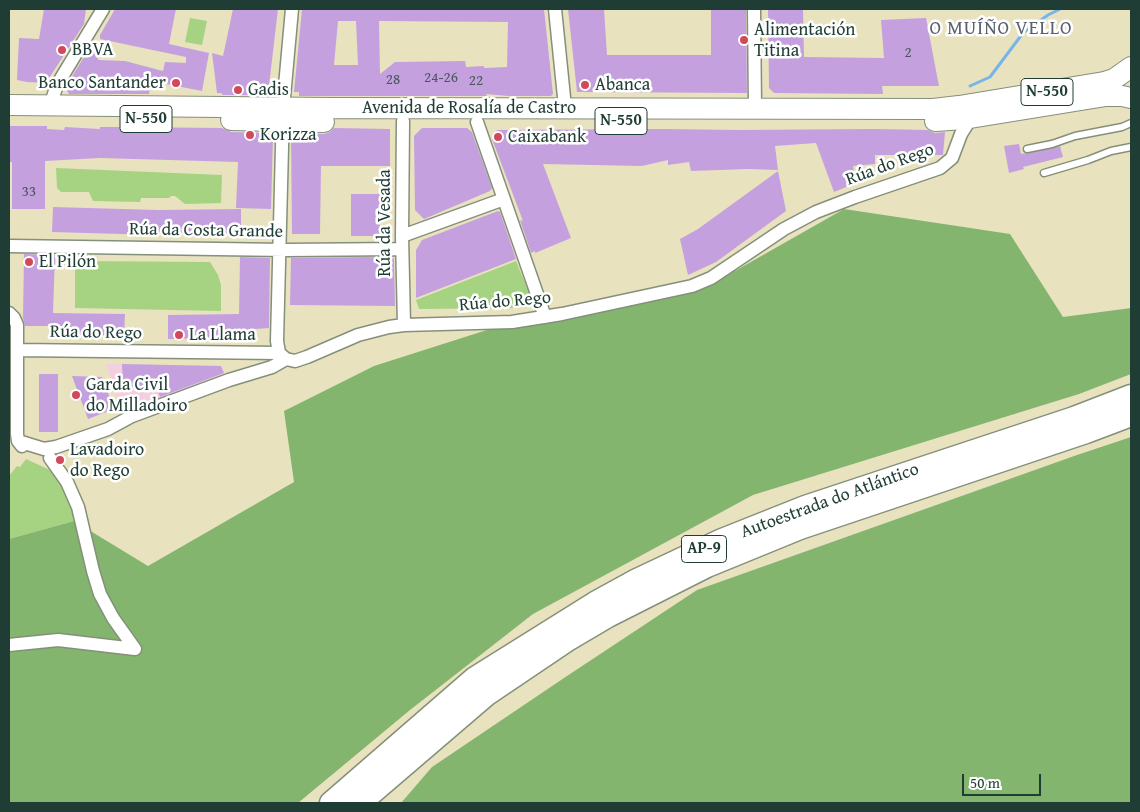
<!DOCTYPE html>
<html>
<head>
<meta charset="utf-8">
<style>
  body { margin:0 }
  #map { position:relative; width:1140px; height:812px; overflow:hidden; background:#e9e2bf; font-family:"Gentium Book Plus",serif }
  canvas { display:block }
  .frame { position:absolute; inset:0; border:10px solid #1f3d34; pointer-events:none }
  .scale { position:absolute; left:962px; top:774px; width:79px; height:22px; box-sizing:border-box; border:2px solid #1f3d34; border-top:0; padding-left:6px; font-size:15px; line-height:18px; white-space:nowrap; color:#1f3d34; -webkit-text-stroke:4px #fff; paint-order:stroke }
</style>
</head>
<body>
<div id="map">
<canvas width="1140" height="812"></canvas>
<div class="frame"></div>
<div class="scale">50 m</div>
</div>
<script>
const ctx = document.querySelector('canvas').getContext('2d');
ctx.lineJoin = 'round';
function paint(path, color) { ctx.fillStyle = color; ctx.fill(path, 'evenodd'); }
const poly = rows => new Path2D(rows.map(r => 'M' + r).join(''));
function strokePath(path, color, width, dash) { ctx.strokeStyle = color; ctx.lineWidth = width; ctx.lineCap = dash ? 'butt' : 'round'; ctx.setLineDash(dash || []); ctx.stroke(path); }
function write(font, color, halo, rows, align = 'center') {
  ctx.font = font + ' "Gentium Book Plus",serif'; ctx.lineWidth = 5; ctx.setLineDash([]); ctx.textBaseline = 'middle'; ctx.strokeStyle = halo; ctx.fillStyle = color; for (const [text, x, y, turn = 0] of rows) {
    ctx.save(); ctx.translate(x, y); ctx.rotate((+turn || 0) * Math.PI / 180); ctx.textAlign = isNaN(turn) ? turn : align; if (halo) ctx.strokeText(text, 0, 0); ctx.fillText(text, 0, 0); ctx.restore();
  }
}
const built = poly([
  [106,364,221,366,226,376,123,415]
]);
const green = poly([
  [190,18,207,21,202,45,185,42],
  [56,168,222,175,221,203,185,204,175,196,171,196,169,198,141,198,140,202,93,201,89,192,61,192,57,188],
  [75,261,210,262,218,275,221,285,221,311,75,308],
  [516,261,533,302,529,306,523,308,419,309,416,300],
  [26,459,50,470,62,486,70,502,74,521,9,539,9,476,17,466,20,467]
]);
const forest = poly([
  [844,209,1010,234,1063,317,1131,308,1131,374,1079,394,753,495,533,614,410,710,298,803,9,803,9,539,74,521,148,566,294,482,284,411,374,366,512,322,705,288],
  [1131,437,1131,803,401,803,432,767,564,678,697,590,1077,455]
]);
const stream = poly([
  [970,86,990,77,1023,33,1048,15,1060,9]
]);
const building = poly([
  [44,9,86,9,84,24,46,83,27,82,17,80,19,38,39,39],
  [115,9,176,9,169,44,209,53,202,91,151,81,149,94,69,94,65,88,87,52,98,53,98,60,125,61,163,71,165,62,186,63,186,57,100,39,100,35],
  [233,9,278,9,268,94,261,94,261,95,223,95,221,93,217,93,212,53,223,56],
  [302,9,544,9,553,94,551,96,508,96,486,94,487,96,299,96,299,92,294,92],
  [338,21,356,21,358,65,334,65],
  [379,21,508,22,507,67,484,68,484,66,466,67,465,61,395,62,380,74],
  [568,9,604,9,607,55,711,55,711,9,746,9,747,93,577,92],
  [768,9,803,9,804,57,884,58,881,20,926,18,939,86,882,86,883,94,774,93,769,88],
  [9,126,47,126,47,129,64,130,65,127,100,129,100,127,125,127,222,128,231,132,269,133,273,136,271,209,236,208,238,162,100,158,45,161,45,209,12,209,12,162,9,162],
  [334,128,390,129,390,166,321,166,320,234,292,234,291,135,293,133,324,134,330,132],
  [422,128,467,128,472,132,492,188,490,191,424,219,415,210,414,136],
  [662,129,739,130,876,129,928,130,935,133,945,132,943,155,875,155,875,164,853,166,856,183,834,192,816,143,775,146,778,170,748,169,691,171,689,162,668,165,668,160,642,166,543,164,571,238,535,253,535,251,531,253,520,220,523,221,492,139,497,130],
  [1019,144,1021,154,1060,146,1063,157,1023,167,1024,169,1009,173,1004,146],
  [778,171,786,211,716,262,688,275,680,239,698,229],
  [351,194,380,194,380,236,351,236],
  [53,207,158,210,241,209,241,234,157,233,157,235,52,232],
  [498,211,500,212,516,259,416,298,416,250,422,240],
  [24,254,55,255,53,313,125,314,124,336,67,335,67,326,25,326,23,318],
  [240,257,270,258,269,328,227,331,227,338,168,339,168,315,239,314],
  [367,257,394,258,395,306,290,305,291,258],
  [122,364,221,366,224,373,160,397,156,386,127,388,123,385],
  [39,374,58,374,58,432,39,432],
  [72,376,102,377,114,409,88,419]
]);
const service = poly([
  [1027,149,1052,144,1075,136,1122,127,1131,123],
  [1044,173,1088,160,1111,151,1131,147]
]);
const minor = poly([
  [555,9,565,107],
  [754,9,755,108],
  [50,106,57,85,103,9],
  [403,121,402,236,404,325],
  [477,122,545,317],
  [402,236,504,199],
  [9,246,286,250,402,249],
  [9,313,14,318,17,325,17,434,18,441,22,446],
  [17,350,279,353,286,359,295,361,307,357,358,335,389,327,404,325,512,322,562,314,692,286,711,278,784,229,816,212,855,197,940,168,952,158,961,134,971,118],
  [279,353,277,341,283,108,292,9],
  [18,441,44,449,56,447,108,429,132,416,229,380,272,367,286,359],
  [50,458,67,482,78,507,93,571,100,594,113,618,135,649],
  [9,645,58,640,135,649]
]);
const trunk = poly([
  [9,105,331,108,933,109,959,106,1104,82,1114,79,1131,67],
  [231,120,324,122],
  [935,121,964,119,1106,96,1122,96,1131,98]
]);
const motorway = poly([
  [331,803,475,678,595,603,637,580,722,540,805,507,1074,418,1131,396],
  [360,803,486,695,569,639,608,616,707,566,800,528,1086,432,1131,415]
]);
const markers = [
  [744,40,5,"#d1495b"],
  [62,50,5,"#d1495b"],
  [176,83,5,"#d1495b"],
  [585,85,5,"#d1495b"],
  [238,90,5,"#d1495b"],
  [250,135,5,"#d1495b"],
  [498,137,5,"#d1495b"],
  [29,262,5,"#d1495b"],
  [179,335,5,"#d1495b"],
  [76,395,5,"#d1495b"],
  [60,460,5,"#d1495b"]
];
const numberNames = [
  ["2",908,53],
  ["24-26",441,78],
  ["28",393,80],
  ["22",476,81],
  ["33",29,192]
];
const shields = [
  [1047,92,52],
  [146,119,52],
  [621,121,52],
  [704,549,45]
];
const shieldNames = [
  ["N-550",1047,92],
  ["N-550",146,119],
  ["N-550",621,121],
  ["AP-9",704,549]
];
const poiNames = [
  ["Alimentación",754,30],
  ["Titina",754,51],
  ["BBVA",72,50],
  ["Banco Santander",166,83,"right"],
  ["Abanca",595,85],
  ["Gadis",248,90],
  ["Korizza",260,135],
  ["Caixabank",508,137],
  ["El Pilón",39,262],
  ["La Llama",189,335],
  ["Garda Civil",86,385],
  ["do Milladoiro",86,406],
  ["Lavadoiro",70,450],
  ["do Rego",70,471]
];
const streetNames = [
  ["Avenida de Rosalía de Castro",469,108],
  ["Rúa do Rego",890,165,-20],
  ["Rúa da Vesada",385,223,-90],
  ["Rúa da Costa Grande",206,231,1],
  ["Rúa do Rego",505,302,-5],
  ["Rúa do Rego",96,333,1],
  ["Autoestrada do Atlántico",830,501,-20]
];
const neighbourhoodNames = [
  ["O MUÍÑO VELLO",1001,29]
];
paint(built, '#f3cfe0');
paint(green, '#a5d381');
paint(forest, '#84b56f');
strokePath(stream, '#76b5e9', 3);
paint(building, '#c4a1de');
strokePath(service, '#84907a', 9);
strokePath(minor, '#84907a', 15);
strokePath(trunk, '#84907a', 22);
strokePath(motorway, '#84907a', 25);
strokePath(service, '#fff', 6);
strokePath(minor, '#fff', 12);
strokePath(trunk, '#fff', 20);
strokePath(motorway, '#fff', 22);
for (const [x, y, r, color] of markers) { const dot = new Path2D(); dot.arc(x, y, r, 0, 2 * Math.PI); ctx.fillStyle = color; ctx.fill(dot); strokePath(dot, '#fff', 2); }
write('15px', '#48565e', null, numberNames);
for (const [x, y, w] of shields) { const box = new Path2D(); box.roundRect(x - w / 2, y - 13.5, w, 27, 4); ctx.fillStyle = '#fff'; ctx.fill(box); strokePath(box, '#1f3d34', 1); }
write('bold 16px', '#1f3d34', null, shieldNames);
write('18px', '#1f3d34', '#fff', poiNames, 'left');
write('18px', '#1f3d34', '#fff', streetNames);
ctx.letterSpacing = '1px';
write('19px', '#596070', '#fff', neighbourhoodNames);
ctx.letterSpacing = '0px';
</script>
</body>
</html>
